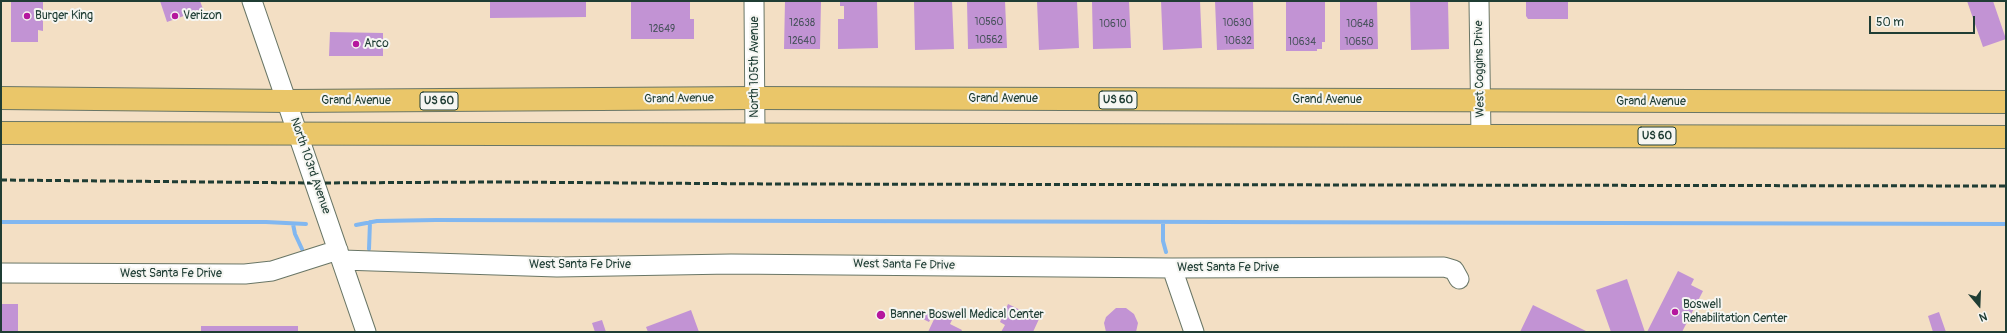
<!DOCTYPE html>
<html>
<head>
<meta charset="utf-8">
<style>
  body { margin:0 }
  #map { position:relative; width:2007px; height:333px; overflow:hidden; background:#f3dfc4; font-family:Pangolin,sans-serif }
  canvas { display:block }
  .frame { position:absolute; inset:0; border:2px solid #1f3d34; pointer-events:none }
  .north { position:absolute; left:1959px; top:285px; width:40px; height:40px; -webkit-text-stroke:3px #f6f6f2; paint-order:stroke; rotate:161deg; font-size:11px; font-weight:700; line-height:16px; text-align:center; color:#1f3d34 }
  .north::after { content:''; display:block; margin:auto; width:14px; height:18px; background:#1f3d34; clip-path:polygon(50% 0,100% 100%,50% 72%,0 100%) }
  .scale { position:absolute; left:1869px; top:16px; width:106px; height:18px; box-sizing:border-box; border:2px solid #1f3d34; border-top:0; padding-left:5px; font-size:12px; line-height:14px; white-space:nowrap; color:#1f3d34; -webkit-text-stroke:3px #f6f6f2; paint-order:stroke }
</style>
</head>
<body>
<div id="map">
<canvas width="2007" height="333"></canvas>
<div class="frame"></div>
<div class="north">N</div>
<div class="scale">50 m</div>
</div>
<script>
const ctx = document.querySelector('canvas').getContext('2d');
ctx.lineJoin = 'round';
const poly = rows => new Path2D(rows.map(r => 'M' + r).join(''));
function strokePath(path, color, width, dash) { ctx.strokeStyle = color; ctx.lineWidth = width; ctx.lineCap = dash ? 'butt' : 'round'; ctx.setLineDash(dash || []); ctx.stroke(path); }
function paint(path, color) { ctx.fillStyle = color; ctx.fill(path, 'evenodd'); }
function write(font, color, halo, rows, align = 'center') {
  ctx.font = font + ' Pangolin,sans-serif'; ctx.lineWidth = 4; ctx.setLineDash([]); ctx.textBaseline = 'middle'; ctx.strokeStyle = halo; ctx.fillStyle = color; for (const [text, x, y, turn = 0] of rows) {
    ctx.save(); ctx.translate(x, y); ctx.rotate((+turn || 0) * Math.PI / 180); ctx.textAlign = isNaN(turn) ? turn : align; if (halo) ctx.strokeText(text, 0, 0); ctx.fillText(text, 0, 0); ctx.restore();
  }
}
const stream = poly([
  [1,222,266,222,306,224],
  [1163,222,1163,241,1166,252],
  [293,224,295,234,302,249],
  [356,225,377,221,436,220,2006,224],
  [369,249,370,222]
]);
const building = poly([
  [11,1,43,1,43,31,38,30,38,42,11,42],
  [160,1,200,1,203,9,167,22],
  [490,1,586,1,586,17,490,18],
  [631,1,690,1,690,19,694,19,694,39,631,39],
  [785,1,821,1,820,49,784,49],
  [840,1,877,1,878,48,838,49,838,19,844,19,844,6,840,6],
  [914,1,952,1,954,49,915,50],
  [967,1,1005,1,1007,48,968,49],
  [1037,1,1077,1,1079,48,1039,50],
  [1092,1,1129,1,1131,48,1093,49],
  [1161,1,1200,1,1202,48,1163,50],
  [1215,1,1253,1,1254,49,1217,50],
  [1286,1,1325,1,1325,42,1322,42,1322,49,1317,49,1317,51,1286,51],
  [1340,1,1377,1,1378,49,1340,50],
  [1410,1,1448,1,1449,49,1411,50],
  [1526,1,1568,1,1568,19,1528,19,1526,16],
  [1967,1,1993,1,2006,39,1983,47],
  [330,32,383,33,383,56,329,56],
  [1678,271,1694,279,1691,285,1703,291,1682,332,1647,332],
  [1627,279,1645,332,1611,332,1596,290],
  [1,304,18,304,18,332,1,332],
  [1008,304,1039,319,1033,332,1001,332,1005,325,1000,322],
  [1533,305,1588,332,1520,332],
  [1116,308,1126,308,1134,314,1138,323,1136,332,1106,332,1104,323,1106,317],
  [691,310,699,332,648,332,646,327],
  [1939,312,1946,332,1933,332,1928,316],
  [926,313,932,316,929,322,923,319],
  [937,313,952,320,950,324,962,330,961,332,928,332],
  [602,320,606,332,595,332,592,323],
  [201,326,298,326,298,332,201,332]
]);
const minor = poly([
  [252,1,366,332],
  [754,1,755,133],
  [1479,1,1481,136],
  [342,260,557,267,731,264,1172,268,1444,267,1454,270,1459,279],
  [1172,268,1194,332],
  [1,273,245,274,272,271,338,250]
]);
const highway = poly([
  [1,98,287,101,755,98,2006,102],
  [1,133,2006,137]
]);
const rail = poly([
  [1,180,316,183,496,182,776,184,2006,186]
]);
const markers = [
  [27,16,4,"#b5179e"],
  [175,16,4,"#b5179e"],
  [356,44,4,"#b5179e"],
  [1675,312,4,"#b5179e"],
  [881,315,5,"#b5179e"]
];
const numberNames = [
  ["10560",989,22],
  ["12638",802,23],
  ["10630",1237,23],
  ["10610",1113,24],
  ["10648",1360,24],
  ["12649",662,29],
  ["10562",989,40],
  ["12640",802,41],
  ["10632",1238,41],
  ["10634",1302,42],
  ["10650",1359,42]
];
const shields = [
  [1118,100,38],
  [439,101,38],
  [1657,136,38]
];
const shieldNames = [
  ["US 60",1118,100],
  ["US 60",439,101],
  ["US 60",1657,136]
];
const poiNames = [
  ["Burger King",35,16],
  ["Verizon",183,16],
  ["Arco",364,44],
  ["Boswell",1683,305],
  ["Rehabilitation Center",1683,319],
  ["Banner Boswell Medical Center",890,315]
];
const streetNames = [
  ["North 105th Avenue",755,67,-90],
  ["West Coggins Drive",1480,69,-91],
  ["Grand Avenue",679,99,-1],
  ["Grand Avenue",1003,99],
  ["Grand Avenue",1327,100],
  ["Grand Avenue",356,101],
  ["Grand Avenue",1651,102],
  ["North 103rd Avenue",310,166,71],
  ["West Santa Fe Drive",580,265],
  ["West Santa Fe Drive",904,265,1],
  ["West Santa Fe Drive",1228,268],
  ["West Santa Fe Drive",171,274]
];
strokePath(stream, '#81b7f0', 4);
paint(building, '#c293d4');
strokePath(minor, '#697666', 21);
strokePath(highway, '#697666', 24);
strokePath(minor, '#fff', 19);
strokePath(highway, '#eac669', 22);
strokePath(rail, '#1f3d34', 3, [6, 3]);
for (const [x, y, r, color] of markers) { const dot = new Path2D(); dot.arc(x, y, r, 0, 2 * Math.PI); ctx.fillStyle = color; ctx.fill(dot); strokePath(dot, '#f6f6f2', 1.5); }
write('10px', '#48525c', null, numberNames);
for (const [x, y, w] of shields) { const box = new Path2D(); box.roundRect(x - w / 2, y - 9, w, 18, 3); ctx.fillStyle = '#f6f6f2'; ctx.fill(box); strokePath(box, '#1f3d34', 1); }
write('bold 11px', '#1f3d34', null, shieldNames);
write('12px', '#1f3d34', '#f6f6f2', poiNames, 'left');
write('12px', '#1f3d34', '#f6f6f2', streetNames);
</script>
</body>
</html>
